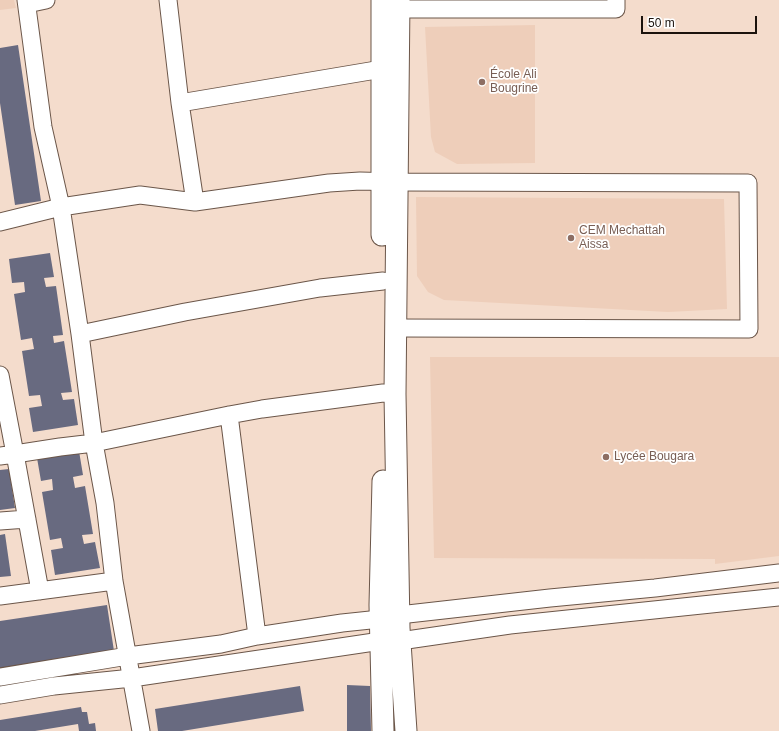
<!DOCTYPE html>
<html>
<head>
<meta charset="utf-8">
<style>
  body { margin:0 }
  #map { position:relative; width:779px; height:731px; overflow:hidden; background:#f4dccc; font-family:Helvetica,sans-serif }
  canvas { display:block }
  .scale { position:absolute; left:641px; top:16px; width:116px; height:18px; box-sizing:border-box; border:2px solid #1b130d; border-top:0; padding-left:5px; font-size:12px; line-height:14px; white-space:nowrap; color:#1b130d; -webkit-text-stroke:3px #fff; paint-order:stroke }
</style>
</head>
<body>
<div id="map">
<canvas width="779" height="731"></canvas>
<div class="scale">50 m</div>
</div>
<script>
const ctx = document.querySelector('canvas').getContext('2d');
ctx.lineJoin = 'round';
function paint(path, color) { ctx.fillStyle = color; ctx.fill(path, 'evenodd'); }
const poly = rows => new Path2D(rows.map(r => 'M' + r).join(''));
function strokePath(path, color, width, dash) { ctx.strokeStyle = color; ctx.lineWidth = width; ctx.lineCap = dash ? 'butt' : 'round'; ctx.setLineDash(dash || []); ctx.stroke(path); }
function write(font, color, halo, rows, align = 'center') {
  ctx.font = font + ' Helvetica,sans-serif'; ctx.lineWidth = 3.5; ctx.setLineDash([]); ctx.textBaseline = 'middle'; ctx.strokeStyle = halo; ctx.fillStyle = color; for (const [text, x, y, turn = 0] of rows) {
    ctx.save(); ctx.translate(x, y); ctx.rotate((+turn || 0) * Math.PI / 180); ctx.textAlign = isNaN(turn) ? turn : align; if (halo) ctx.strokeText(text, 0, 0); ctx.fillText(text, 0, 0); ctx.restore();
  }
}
const built = poly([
  [0,0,14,0,16,8,0,10],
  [535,25,535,163,457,164,435,152,431,137,425,27],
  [416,197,724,199,727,309,668,312,444,300,428,292,417,276],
  [430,357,779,357,779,556,715,564,715,559,434,558]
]);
const building = poly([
  [18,45,41,201,15,205,0,103,0,48],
  [50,253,54,277,44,278,46,287,56,286,63,335,53,336,54,343,64,341,72,392,61,393,63,400,74,399,78,425,33,432,29,408,42,406,40,395,29,396,22,351,34,349,32,338,21,340,14,294,25,292,24,282,12,283,9,259],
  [79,451,83,475,73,477,75,488,85,486,93,534,82,535,84,544,95,542,100,568,55,575,51,550,63,548,61,538,50,540,42,492,53,490,52,479,41,481,37,458],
  [9,469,15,508,0,510,0,470],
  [5,534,11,576,0,577,0,535],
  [107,605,114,651,0,668,0,621],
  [347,685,370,686,371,731,347,731],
  [300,686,304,711,182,731,158,731,155,709],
  [81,707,82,712,87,712,89,724,95,723,96,731,79,731,78,724,35,731,0,731,0,720]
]);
const minor = poly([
  [26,0,43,127,61,207,80,334,94,443,105,503,114,581,141,731],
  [168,0,180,103,195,202],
  [27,4,46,0],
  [398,9,616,9,616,0],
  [180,103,382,69],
  [0,222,61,207,140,195,195,202,329,183,360,181,397,182,748,183,749,329,396,328],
  [80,334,185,312,320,288,383,281],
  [0,375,15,454,60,447,94,443,229,415,262,409,383,393,395,394],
  [229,415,257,636],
  [0,456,15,454,40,591],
  [0,521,27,519],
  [0,596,114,581],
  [0,677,128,656,221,644,257,636,342,623,380,619,399,615,550,598,655,588,779,573],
  [0,695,54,686,132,678,381,641,400,641,510,625,779,597]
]);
const major = poly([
  [399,0,395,394,399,628,406,731],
  [382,235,382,0],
  [383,481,380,605,383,731]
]);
const markers = [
  [482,82,4,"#8d6e63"],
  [571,238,4,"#8d6e63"],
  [606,457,4,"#8d6e63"]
];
const educationNames = [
  ["École Ali",490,75],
  ["Bougrine",490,89],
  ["CEM Mechattah",579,231],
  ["Aissa",579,245],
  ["Lycée Bougara",614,457]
];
paint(built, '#eeceba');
paint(building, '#686a80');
strokePath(minor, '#6b5649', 19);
strokePath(major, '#6b5649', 23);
strokePath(minor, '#fff', 17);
strokePath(major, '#fff', 21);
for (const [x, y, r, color] of markers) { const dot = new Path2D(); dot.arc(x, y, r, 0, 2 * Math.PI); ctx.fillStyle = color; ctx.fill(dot); strokePath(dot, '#fff', 1.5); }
write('12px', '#785e54', '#fff', educationNames, 'left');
</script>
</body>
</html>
